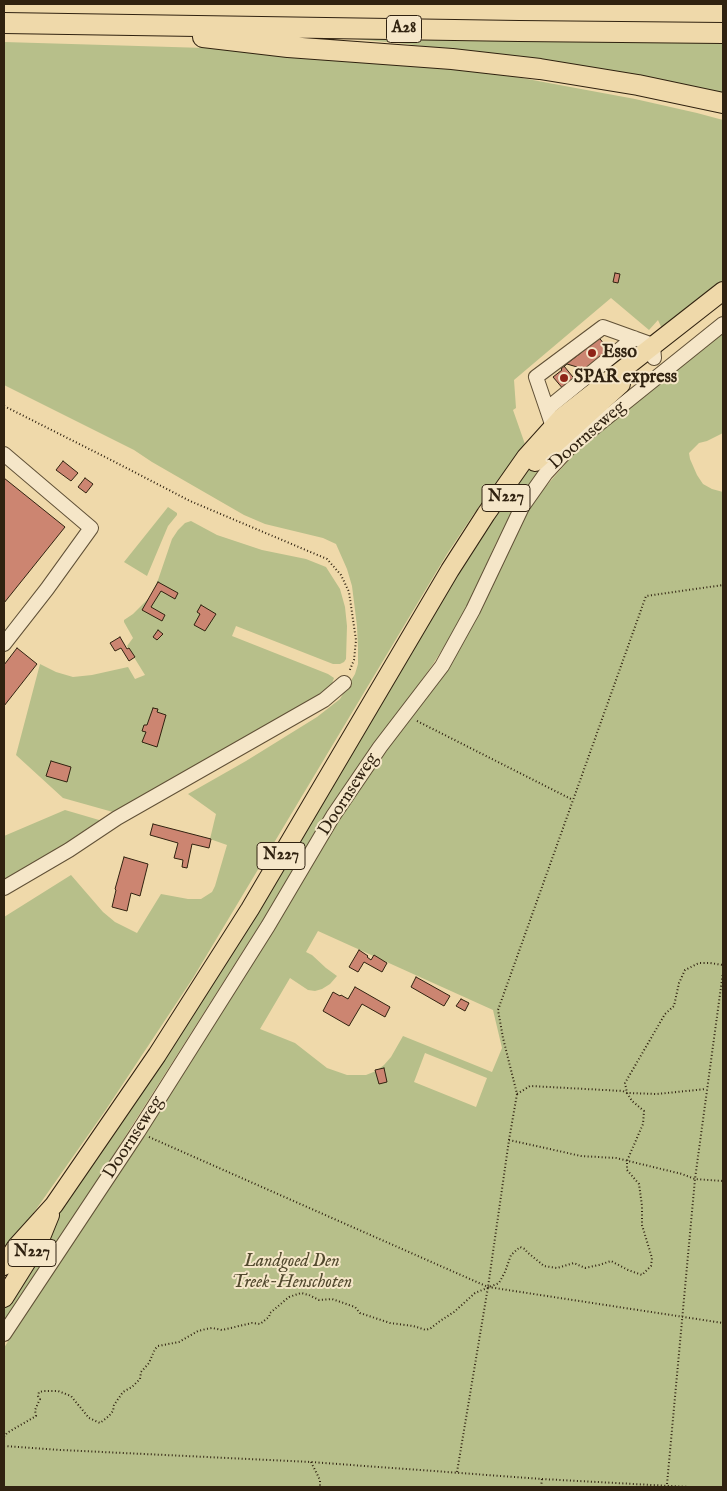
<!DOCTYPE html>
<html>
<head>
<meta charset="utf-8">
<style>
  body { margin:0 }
  #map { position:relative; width:727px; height:1491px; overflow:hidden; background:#efd9aa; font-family:"IM FELL English",serif }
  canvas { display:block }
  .frame { position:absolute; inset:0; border:5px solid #302210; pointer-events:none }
</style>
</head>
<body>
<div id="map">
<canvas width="727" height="1491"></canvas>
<div class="frame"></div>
</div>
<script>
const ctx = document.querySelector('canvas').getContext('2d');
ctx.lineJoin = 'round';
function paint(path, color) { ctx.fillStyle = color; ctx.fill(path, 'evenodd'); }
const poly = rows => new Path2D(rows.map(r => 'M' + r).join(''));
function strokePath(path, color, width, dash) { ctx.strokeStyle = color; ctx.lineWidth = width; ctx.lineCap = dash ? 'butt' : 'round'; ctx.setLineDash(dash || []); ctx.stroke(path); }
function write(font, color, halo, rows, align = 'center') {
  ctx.font = font + ' "IM FELL English",serif'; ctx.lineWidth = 4; ctx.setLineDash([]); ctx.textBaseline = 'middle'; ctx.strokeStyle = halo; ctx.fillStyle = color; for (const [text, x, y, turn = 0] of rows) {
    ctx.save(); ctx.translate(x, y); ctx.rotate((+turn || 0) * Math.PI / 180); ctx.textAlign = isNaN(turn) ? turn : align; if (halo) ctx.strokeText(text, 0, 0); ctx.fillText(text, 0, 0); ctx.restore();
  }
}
const green = poly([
  [324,36,723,41,723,100,543,62,407,44],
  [4,42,239,49,434,66,511,76,635,99,697,113,723,120,723,283,662,329,658,320,649,330,611,298,514,380,516,408,513,410,526,447,506,471,473,515,447,554,193,978,105,1111,4,1255,4,917,71,875,103,912,115,922,137,933,161,894,188,899,201,899,212,892,215,886,227,845,210,839,216,814,188,794,246,761,317,717,340,699,355,674,358,664,358,648,357,626,352,586,347,569,336,544,323,538,265,524,244,515,152,462,134,450,4,385],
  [723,330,723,433,707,441,699,443,689,453,690,459,697,475,703,484,712,489,723,492,723,1487,4,1487,4,1348,25,1313,356,788,399,732,529,506,586,440],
  [318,931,493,1010,502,1048,492,1072,403,1036,391,1057,384,1065,376,1071,366,1075,347,1075,327,1068,295,1043,260,1029,290,978,308,990,315,991,322,989,330,984,337,976,326,968,312,955,306,952],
  [425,1053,487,1078,476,1107,414,1082],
  [569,426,513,511,496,543,467,608,456,628,433,664,381,738,320,830,4,1327,4,1306,24,1276,65,1202,452,578,520,480],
  [168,507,177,513,177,515,168,526,147,576,124,562],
  [191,521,217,535,262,550,306,559,326,567,340,589,345,607,347,626,346,659,344,662,340,664,333,664,236,626,232,636,328,674,334,678,331,686,324,693,120,814,63,798,16,755,40,664,56,672,73,677,92,675,128,667,135,679,145,675,127,646,133,638,124,622,124,620,133,614,150,597,158,580,172,539,178,530,185,523],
  [65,810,106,822,4,882,4,836]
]);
const building = poly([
  [615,273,620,274,618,283,613,282,615,273],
  [593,330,616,359,577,382,564,366,582,352,575,343,593,330],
  [567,364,577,367,581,375,564,390,553,377,562,370,561,369,567,364],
  [63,461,78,473,71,481,56,470,63,461],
  [4,478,65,527,4,603,4,478],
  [85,478,93,484,86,493,78,487,85,478],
  [158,582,178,593,175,599,161,591,151,607,165,615,162,621,142,610,158,582],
  [201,605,216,614,205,631,194,625,200,614,197,612,201,605],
  [158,630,163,634,157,640,153,637,158,630],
  [120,637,127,649,129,648,135,657,129,661,121,648,115,651,110,643,120,637],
  [17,648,37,664,4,706,4,665,17,648],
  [153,708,158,709,157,712,166,715,157,747,142,742,146,732,142,731,144,725,147,725,153,708],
  [51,761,71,767,67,782,46,776,51,761],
  [153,824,211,839,209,848,192,844,187,868,182,867,183,860,174,858,178,843,150,835,153,824],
  [124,857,148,864,140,896,131,893,127,911,112,907,116,890,115,889,117,882,124,857],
  [359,950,368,956,367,957,371,960,374,955,387,963,382,972,364,962,358,972,349,967,359,950],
  [416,977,450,996,444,1006,411,987,416,977],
  [355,987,390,1007,385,1017,362,1004,349,1026,323,1011,333,992,340,996,341,995,348,999,355,987],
  [461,999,469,1003,465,1011,456,1006,461,999],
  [384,1068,387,1082,379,1084,375,1070,384,1068]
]);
const path = poly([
  [4,406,113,461,190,501,327,559,341,575,349,592,356,640,354,660,349,672],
  [417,721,573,800],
  [517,1094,530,1086,623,1091,627,1093,657,1094,706,1089],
  [149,1137,488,1287,723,1323],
  [509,1140,517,1094,503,1038,498,1010,646,596,723,585],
  [4,1437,7,1433,36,1416,35,1410,40,1399,38,1396,39,1392,44,1391,58,1391,71,1396,89,1418,100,1423,109,1416,113,1411,114,1405,123,1392,132,1387,140,1379,141,1372,149,1363,155,1349,158,1346,179,1342,198,1331,206,1329,212,1328,222,1330,252,1323,260,1324,269,1317,270,1313,289,1297,301,1293,309,1295,319,1300,332,1299,355,1307,360,1313,390,1323,413,1326,426,1330,431,1328,440,1321,454,1312,475,1293,499,1283,505,1272,511,1255,520,1247,525,1249,527,1252,544,1266,557,1268,574,1263,585,1268,599,1265,611,1261,628,1270,642,1275,651,1266,652,1258,642,1225,642,1206,639,1184,627,1170,627,1161,643,1124,644,1111,632,1101,627,1093,625,1083,665,1014,674,1006,679,983,685,970,699,963,710,963,723,965],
  [4,1446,61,1450,311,1462,542,1479,689,1487],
  [311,1462,320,1480,320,1487],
  [457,1472,488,1287,509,1140,581,1156,616,1158,682,1174,695,1179,723,1181],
  [667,1484,695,1179,723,972],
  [541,1487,542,1479]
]);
const minor = poly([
  [547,409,634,338],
  [560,429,553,427,536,377,603,327,653,345,654,358],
  [4,454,91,528,47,589,4,644],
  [4,888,69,850,117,818,324,700,344,683],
  [4,1334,138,1132,268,926,333,816,380,747,442,666,473,610,522,507,546,473,570,447,723,324]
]);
const major = poly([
  [535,462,621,384],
  [4,1266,16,1247,54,1205,157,1055,250,909,450,570,486,514,526,457,562,417,723,291],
  [4,1298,39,1242,50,1215]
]);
const highway = poly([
  [4,23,519,31,723,33],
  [203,37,288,47,452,59,540,69,638,85,723,103]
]);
const markers = [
  [592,353,5,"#8f2418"],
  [564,378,5,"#8f2418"]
];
const shields = [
  [404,29,35],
  [506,498,48],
  [281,856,48],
  [32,1253,48]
];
const shieldNames = [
  ["A28",404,29],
  ["N227",506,498],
  ["N227",281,856],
  ["N227",32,1253]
];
const poiNames = [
  ["Esso",602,353],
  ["SPAR express",574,378]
];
const streetNames = [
  ["Doornseweg",588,436,-41],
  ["Doornseweg",349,795,-57],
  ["Doornseweg",134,1138,-57]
];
const parkNames = [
  ["Landgoed Den",292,1262],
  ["Treek-Henschoten",292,1283]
];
paint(green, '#b7bf8a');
paint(building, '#cc8571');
strokePath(building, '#302210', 1);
strokePath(minor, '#605036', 16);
strokePath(major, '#302210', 20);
strokePath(highway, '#302210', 22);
strokePath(path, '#302210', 2, [1, 2.5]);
strokePath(minor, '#f5e6c8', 14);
strokePath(major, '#efd9aa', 18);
strokePath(highway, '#efd9aa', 20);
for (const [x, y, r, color] of markers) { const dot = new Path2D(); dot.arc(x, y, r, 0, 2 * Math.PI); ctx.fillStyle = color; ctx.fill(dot); strokePath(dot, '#f5e6c8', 2); }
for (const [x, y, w] of shields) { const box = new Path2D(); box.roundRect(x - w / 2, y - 13.5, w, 27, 4); ctx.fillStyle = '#f5e6c8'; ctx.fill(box); strokePath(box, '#302210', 1); }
write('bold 16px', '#302210', null, shieldNames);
write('bold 18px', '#302210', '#f5e6c8', poiNames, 'left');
write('18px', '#302210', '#f5e6c8', streetNames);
write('italic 18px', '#52492e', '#f5e6c8', parkNames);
</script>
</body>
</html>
